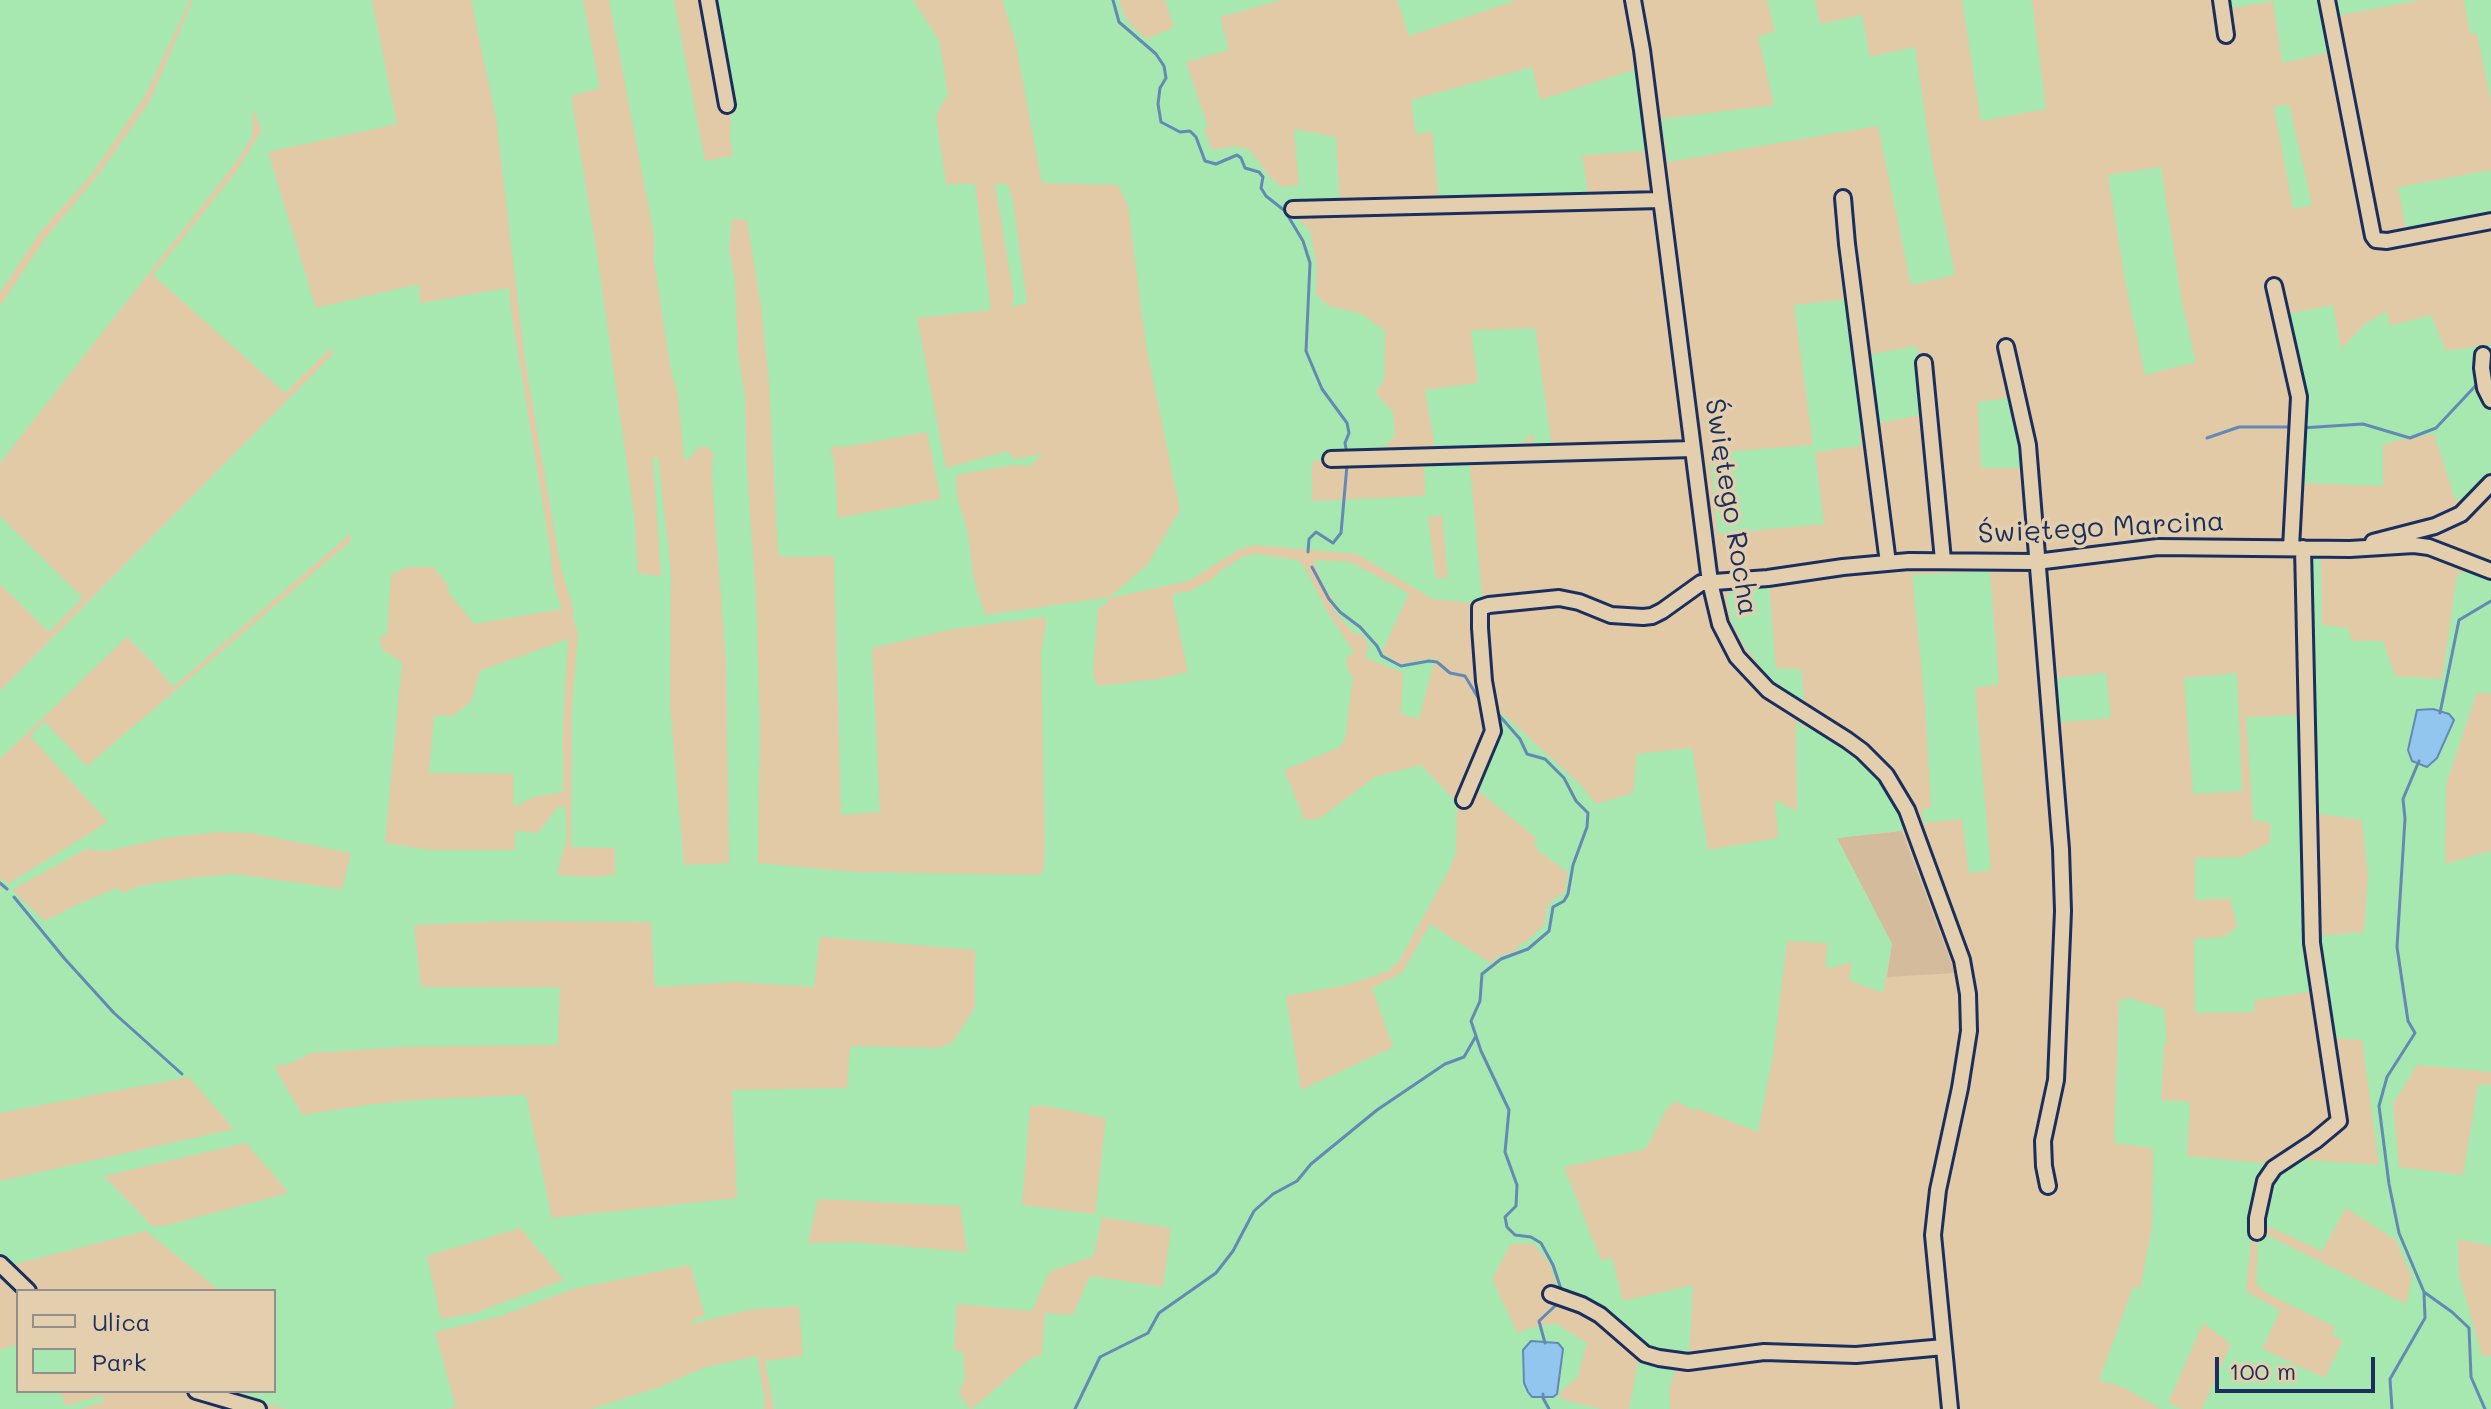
<!DOCTYPE html>
<html>
<head>
<meta charset="utf-8">
<style>
  body { margin:0 }
  #map { position:relative; width:2491px; height:1409px; overflow:hidden; background:#e2caa7; font-family:Mali,sans-serif }
  canvas { display:block }
  .legend { position:absolute; left:16px; top:1289px; width:260px; height:104px; box-sizing:border-box; background:#e3cfad; border:2px solid #938f8d; margin:0; padding:10px 14px; list-style:none; font-size:24px; color:#1b2f5e }
  .legend li { display:flex; align-items:center; gap:16px; height:40px }
  .legend b { width:40px; border:2px solid #938f8d }
  .scale { position:absolute; left:2215px; top:1357px; width:160px; height:36px; box-sizing:border-box; border:4px solid #1b2f5e; border-top:0; padding-left:10px; font-size:24px; line-height:28px; white-space:nowrap; color:#1b2f5e; -webkit-text-stroke:6px #e3cfad; paint-order:stroke }
</style>
</head>
<body>
<div id="map">
<canvas width="2491" height="1409"></canvas>
<ul class="legend">
<li><b style="height:10px;background:#e3cfad"></b>Ulica</li>
<li><b style="height:22px;background:#a7e7b0"></b>Park</li>
</ul>
<div class="scale">100 m</div>
</div>
<script>
const ctx = document.querySelector('canvas').getContext('2d');
ctx.lineJoin = 'round';
function paint(path, color) { ctx.fillStyle = color; ctx.fill(path, 'evenodd'); }
const poly = rows => new Path2D(rows.map(r => 'M' + r).join(''));
function strokePath(path, color, width, dash) { ctx.strokeStyle = color; ctx.lineWidth = width; ctx.lineCap = dash ? 'butt' : 'round'; ctx.setLineDash(dash || []); ctx.stroke(path); }
function write(font, color, halo, rows, align = 'center') {
  ctx.font = font + ' Mali,sans-serif'; ctx.lineWidth = 7; ctx.setLineDash([]); ctx.textBaseline = 'middle'; ctx.strokeStyle = halo; ctx.fillStyle = color; for (const [text, x, y, turn = 0] of rows) {
    ctx.save(); ctx.translate(x, y); ctx.rotate((+turn || 0) * Math.PI / 180); ctx.textAlign = isNaN(turn) ? turn : align; if (halo) ctx.strokeText(text, 0, 0); ctx.fillText(text, 0, 0); ctx.restore();
  }
}
const built = poly([
  [1902,831,1955,973,1887,977,1892,944,1837,838]
]);
const green = poly([
  [0,0,190,0,145,96,92,174,41,231,0,292],
  [193,0,372,0,397,124,268,152,316,308,419,284,420,303,509,288,511,310,550,549,554,585,562,609,474,624,449,593,448,585,433,567,407,567,391,575,387,634,379,638,382,649,402,663,385,843,429,850,515,850,515,831,538,833,557,808,565,806,567,837,557,875,592,877,615,875,615,848,571,847,572,705,578,635,572,613,574,612,560,564,525,360,496,118,471,0,583,0,600,88,571,96,597,253,634,514,638,573,661,576,653,457,658,457,671,573,670,706,684,865,729,863,726,663,712,477,713,453,706,446,699,447,689,459,684,460,678,395,671,371,654,261,654,235,609,0,674,0,705,161,733,156,730,137,731,113,714,0,913,0,939,40,948,94,936,115,946,184,975,184,991,310,917,318,946,468,1008,451,1014,459,1043,454,1030,466,1012,465,956,475,957,497,968,532,973,576,985,615,1110,597,1148,564,1180,510,1146,346,1128,206,1118,185,1042,183,1015,40,1002,0,1120,0,1122,11,1132,27,1147,39,1174,27,1165,0,1281,0,1220,17,1229,50,1186,62,1208,127,1204,129,1212,150,1237,146,1250,150,1269,176,1281,187,1299,185,1294,129,1336,137,1340,204,1287,209,1310,230,1316,261,1316,295,1329,306,1362,314,1385,331,1384,381,1375,393,1393,412,1395,435,1380,453,1330,452,1324,461,1312,461,1312,501,1425,496,1424,460,1469,458,1483,604,1433,599,1357,554,1255,545,1240,549,1188,581,1110,598,1102,607,1098,608,1093,673,1097,686,1158,679,1188,672,1172,597,1177,593,1190,591,1211,580,1223,569,1243,557,1255,554,1297,560,1305,568,1329,615,1354,652,1346,658,1349,674,1353,675,1345,740,1338,748,1284,770,1304,818,1295,820,1319,819,1375,777,1421,765,1457,803,1456,852,1449,870,1399,961,1388,971,1347,985,1286,996,1301,1090,1393,1047,1372,988,1402,973,1430,924,1492,964,1497,957,1519,950,1516,947,1527,941,1544,925,1548,904,1565,891,1568,873,1535,848,1536,838,1474,787,1496,720,1499,720,1502,713,1581,785,1596,804,1633,793,1637,754,1692,748,1708,850,1778,838,1775,800,1797,811,1796,721,1807,729,1811,725,1855,753,1884,783,1909,830,1837,838,1892,944,1883,993,1849,980,1852,962,1830,968,1825,966,1828,943,1787,941,1773,1056,1758,1132,1696,1108,1695,1111,1675,1101,1666,1110,1646,1149,1564,1167,1601,1260,1612,1258,1623,1301,1693,1285,1689,1356,1650,1353,1558,1292,1550,1264,1534,1244,1511,1244,1492,1279,1518,1334,1526,1329,1555,1323,1587,1343,1577,1378,1558,1394,1564,1400,1602,1409,972,1409,1028,1361,1042,1354,1045,1313,1073,1315,1090,1276,1163,1287,1171,1228,1102,1217,1094,1256,1049,1272,1032,1311,957,1304,954,1350,963,1352,965,1377,959,1394,970,1409,774,1409,765,1361,803,1356,799,1306,748,1310,693,1324,691,1321,705,1316,690,1265,573,1289,501,1316,435,1332,456,1407,446,1409,287,1409,213,1391,274,1391,274,1291,220,1291,146,1231,7,1266,0,1258,0,1181,234,1129,189,1077,0,1113,0,889,2,888,0,878,8,884,108,822,30,736,44,721,87,766,351,541,350,534,173,687,155,665,127,637,0,759,0,691,333,354,331,348,285,393,153,275,237,171,262,130,253,108,252,137,234,165,0,463,0,306,47,236,100,173,150,101],
  [732,219,747,220,761,306,769,381,778,553,784,557,834,556,841,815,880,812,872,648,953,629,1045,617,1046,625,1041,652,1045,843,1044,870,1040,875,854,872,758,863,760,725,756,597,747,471,745,395,738,354,735,281,729,249],
  [927,432,941,499,838,518,834,459,830,449,834,446,843,447],
  [1442,515,1448,577,1436,579,1428,517],
  [219,832,252,833,351,853,342,889,234,874,190,878,139,886,125,893,117,888,74,906,45,921,12,890,86,849,107,851,165,838],
  [509,921,651,922,655,987,737,982,814,987,820,937,975,950,975,1007,953,1042,939,1048,850,1046,847,1088,732,1090,737,1198,552,1218,526,1095,432,1099,373,1104,302,1115,274,1066,289,1064,311,1053,401,1047,558,1045,560,987,421,987,414,925],
  [1030,1106,1046,1106,1106,1118,1095,1214,1022,1205],
  [246,1143,289,1193,164,1226,152,1226,104,1176],
  [818,1199,960,1206,967,1252,854,1242,808,1243],
  [520,1228,564,1280,475,1313,441,1319,427,1256],
  [1397,0,1512,0,1512,2,1409,36],
  [1767,0,1815,0,1820,24,1862,15,1870,57,1915,47,1931,155,1955,275,1911,285,1878,126,1668,162,1661,119,1774,105,1758,36,1775,32],
  [1962,0,2032,0,2046,109,1981,121],
  [2226,0,2323,0,2335,51,2282,63,2273,1,2228,9],
  [2333,0,2422,0,2336,16],
  [2464,0,2491,0,2491,102,2477,34,2470,33],
  [1532,67,1540,100,1637,69,1646,151,1582,155,1589,198,1439,202,1432,131,1416,135,1411,100],
  [2289,104,2312,205,2293,209,2274,107],
  [2161,167,2182,302,2196,362,2145,375,2126,286,2108,175],
  [2491,170,2491,216,2407,234,2398,187],
  [995,184,1008,184,1013,201,1027,303,1011,307,1014,297],
  [1850,299,1866,424,1860,424,1861,446,1815,452,1824,524,1718,534,1709,453,1813,445,1794,305],
  [2333,305,2341,349,2365,324,2387,311,2390,326,2431,315,2446,351,2491,344,2491,384,2480,389,2482,399,2491,407,2491,475,2473,494,2456,501,2434,434,2391,442,2383,446,2383,486,2301,483,2303,401,2305,389,2299,361,2282,315],
  [1535,328,1552,446,1532,446,1534,433,1526,439,1522,449,1439,452,1435,447,1425,390,1478,383,1471,330],
  [1917,346,1925,414,1875,424,1866,355],
  [2015,397,2025,468,1981,468,1978,402],
  [0,516,83,598,49,632,0,584],
  [2305,554,2319,554,2321,563,2322,625,2348,628,2352,641,2383,641,2395,676,2442,679,2457,574,2472,570,2491,574,2491,694,2477,692,2446,785,2445,864,2491,851,2491,1072,2417,1065,2393,1104,2399,1167,2463,1175,2478,1084,2491,1085,2491,1246,2458,1239,2459,1275,2482,1356,2491,1356,2491,1409,2202,1409,2231,1344,2203,1323,2168,1403,2183,1409,2161,1409,2125,1388,2099,1380,2134,1285,2140,1290,2152,1227,2153,1148,2114,1143,2119,1000,2130,998,2164,1009,2167,1042,2164,1045,2161,1100,2190,1102,2187,1156,2272,1164,2256,1190,2246,1291,2280,1311,2262,1349,2325,1378,2343,1340,2332,1335,2335,1327,2266,1293,2256,1284,2258,1242,2260,1237,2265,1234,2406,1304,2412,1277,2396,1240,2346,1208,2322,1251,2265,1225,2261,1219,2269,1180,2294,1159,2379,1165,2362,1040,2332,1038,2317,936,2364,932,2368,876,2362,820,2313,813],
  [1315,560,1350,562,1409,593,1382,652,1399,664,1435,658,1419,719,1401,714,1403,673,1366,658,1368,643,1361,634,1355,634,1334,611,1333,598,1326,590,1315,565],
  [1990,571,1999,684,1975,688,1991,870,1969,873,1962,819,1924,823,1922,810,1931,808,1925,704,1912,575],
  [1769,585,1776,669,1801,669,1805,705,1769,677,1745,647,1731,621,1727,596,1734,589,1737,589,1737,592,1745,592,1745,587],
  [568,639,563,722,563,792,534,797,514,807,513,774,429,773,434,716,452,716,471,702,480,671],
  [2106,673,2111,718,2052,723,2048,679],
  [2237,673,2242,791,2193,794,2184,678],
  [2304,715,2304,911,2307,960,2316,991,2255,1000,2254,1012,2195,1013,2194,939,2224,937,2237,927,2230,898,2195,900,2195,858,2242,857,2270,842,2270,823,2253,820,2246,717],
  [18,1344,18,1391,60,1391,66,1406,102,1395,104,1402,80,1409,0,1409,0,1350],
  [757,1356,764,1394,765,1408,761,1409,591,1409,657,1388,706,1367],
  [1639,1357,1677,1366,1669,1389,1670,1409,1629,1409]
]);
const water = poly([
  [2433,709,2449,714,2454,720,2437,758,2427,767,2412,761,2408,750,2417,710,2433,709],
  [1531,1341,1558,1343,1563,1349,1557,1394,1553,1397,1532,1397,1528,1392,1524,1383,1523,1350,1531,1341]
]);
const stream = poly([
  [1113,0,1119,22,1156,54,1164,66,1166,78,1160,88,1158,104,1161,122,1180,132,1190,131,1196,137,1205,161,1216,164,1237,155,1241,158,1245,168,1259,172,1263,177,1261,188,1266,196,1285,211,1303,241,1310,263,1306,351,1322,389,1347,423,1349,433,1345,443,1347,454],
  [2301,428,2363,424,2410,438,2436,428,2480,381],
  [2207,438,2239,427,2293,427],
  [1308,552,1309,539,1316,532,1333,543,1341,533,1347,465],
  [1312,567,1329,599,1340,612,1360,627,1377,646,1382,656,1401,666,1429,661,1437,662,1450,673,1465,676,1482,704],
  [2440,713,2459,620,2491,601],
  [1498,714,1520,739,1527,754,1545,759,1564,778,1576,801,1588,813,1587,827,1573,865,1568,894,1564,901,1553,907,1549,931,1528,949,1501,959,1482,974,1480,1001,1471,1021,1481,1051,1509,1110,1505,1152,1517,1185,1516,1206,1505,1217,1507,1227,1515,1235,1531,1237,1541,1243,1553,1265,1561,1289],
  [2419,761,2403,799,2405,819,2397,947,2408,1021,2415,1033,2387,1077,2379,1106,2389,1184,2399,1233,2424,1292,2452,1312,2469,1328,2471,1377,2485,1409],
  [0,883,7,889],
  [14,897,64,958,114,1013,182,1074],
  [1545,1343,1539,1321,1555,1306],
  [1543,1394,1543,1398,1549,1409],
  [1075,1409,1100,1357,1148,1333,1159,1313,1216,1273,1233,1251,1254,1211,1273,1194,1297,1181,1311,1164,1377,1110,1445,1064,1464,1057,1476,1036],
  [2392,1409,2390,1379,2425,1318,2424,1292]
]);
const minor = poly([
  [708,0,727,105],
  [1633,0,1642,50,1710,582,1720,624,1737,657,1768,690,1847,740,1862,751,1886,775,1907,810,1962,960,1968,994,1969,1031,1960,1088,1938,1190,1933,1235,1950,1409],
  [2221,0,2226,35],
  [2327,0,2373,236,2376,240,2387,241,2491,221],
  [1843,198,1847,244,1888,563],
  [1293,209,1661,200],
  [2274,286,2299,397,2291,548],
  [2006,347,2028,445,2061,849,2063,911,2056,1080,2043,1141,2044,1166,2048,1186],
  [2483,355,2482,368,2485,388,2491,400],
  [1924,363,1943,560],
  [1331,459,1693,449],
  [2373,542,2435,526,2461,514,2491,483],
  [1464,800,1493,731,1484,681,1480,628,1480,608,1489,605,1559,598,1579,602,1611,615,1643,617,1652,616,1662,611,1701,583,1768,578,1843,567,1909,561,2036,562,2158,547,2350,549,2414,545,2429,547,2491,571],
  [2257,1232,2257,1218,2265,1181,2274,1168,2315,1141,2339,1121,2312,943,2303,548],
  [0,1264,28,1291],
  [1551,1294,1582,1305,1600,1315,1645,1354,1659,1358,1688,1362,1764,1352,1856,1355,1944,1347],
  [196,1391,258,1409]
]);
const streetNames = [
  ["Świętego Rocha",1731,507,81],
  ["Świętego Marcina",2101,528,-3]
];
paint(built, '#d4bb9c');
paint(green, '#a7e7b0');
paint(water, '#92c6ef');
strokePath(water, '#628ab5', 2);
strokePath(stream, '#628ab5', 3);
strokePath(minor, '#1b2f5e', 20);
strokePath(minor, '#e3cfad', 14);
write('28px', '#1b2f5e', '#e3cfad', streetNames);
</script>
</body>
</html>
